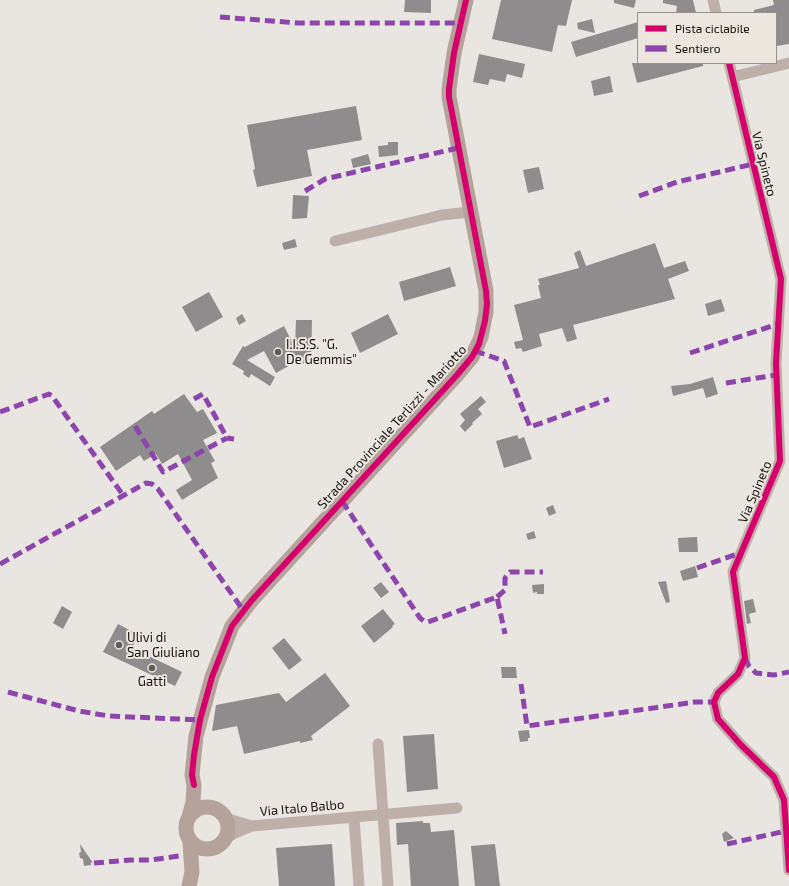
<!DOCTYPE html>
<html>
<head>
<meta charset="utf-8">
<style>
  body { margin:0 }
  #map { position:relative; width:789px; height:886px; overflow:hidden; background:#e9e6e2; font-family:"Exo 2",sans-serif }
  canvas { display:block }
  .legend { position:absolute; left:637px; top:12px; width:140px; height:52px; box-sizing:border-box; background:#ece6df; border:1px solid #96918c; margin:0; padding:5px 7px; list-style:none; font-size:12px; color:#14120f }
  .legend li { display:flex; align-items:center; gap:8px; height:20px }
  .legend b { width:20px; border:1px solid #96918c }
</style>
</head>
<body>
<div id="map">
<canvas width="789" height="886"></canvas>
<ul class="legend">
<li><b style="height:5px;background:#d6006c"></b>Pista ciclabile</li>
<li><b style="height:5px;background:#8e44ad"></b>Sentiero</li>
</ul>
</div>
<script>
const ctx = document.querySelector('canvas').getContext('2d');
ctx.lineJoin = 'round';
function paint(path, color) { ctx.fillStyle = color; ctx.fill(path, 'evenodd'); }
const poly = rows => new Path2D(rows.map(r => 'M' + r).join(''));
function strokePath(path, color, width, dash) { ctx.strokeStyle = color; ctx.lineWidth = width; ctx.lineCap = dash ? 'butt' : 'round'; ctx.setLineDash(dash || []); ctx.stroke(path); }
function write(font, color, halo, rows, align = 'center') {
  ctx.font = font + ' "Exo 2",sans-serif'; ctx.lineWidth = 4; ctx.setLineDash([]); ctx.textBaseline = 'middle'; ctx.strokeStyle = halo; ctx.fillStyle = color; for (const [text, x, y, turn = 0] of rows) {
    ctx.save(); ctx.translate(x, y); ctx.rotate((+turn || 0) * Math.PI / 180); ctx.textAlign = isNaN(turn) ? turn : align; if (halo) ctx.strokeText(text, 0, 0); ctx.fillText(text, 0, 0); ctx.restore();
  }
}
const building = poly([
  [405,0,431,0,431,13,404,12],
  [501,0,572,0,566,26,558,25,552,52,492,39],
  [614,0,636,0,634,8,614,3],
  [663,0,693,0,696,13,676,13,677,6,663,3],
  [773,0,789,0,789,44,776,46,776,13,754,13,754,10,774,5],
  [592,19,595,33,578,29,577,23],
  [638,22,638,38,576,57,571,42],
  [479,54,525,64,522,78,507,74,505,82,490,79,488,85,473,82],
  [632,63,703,63,703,66,637,83],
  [610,76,613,92,594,96,591,81],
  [356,106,362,140,307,150,312,176,257,187,253,170,255,169,247,125],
  [388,142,398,142,398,155,379,157,378,146,388,145],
  [368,154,371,164,353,168,351,159],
  [539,167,544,189,528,193,523,170],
  [293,195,309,196,307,218,292,219],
  [295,239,297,247,284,250,282,243],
  [655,243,664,268,685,261,689,271,668,279,675,299,573,325,577,339,567,342,562,328,539,334,542,346,523,352,521,348,516,349,514,342,523,340,514,305,541,298,538,285,540,285,538,279,579,268,574,253,580,250,586,266],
  [450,267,456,286,404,301,399,282],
  [209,292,223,317,196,332,182,307],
  [721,299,725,311,708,316,705,304],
  [242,314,246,321,239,325,236,318],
  [388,314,398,334,360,353,351,333],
  [296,320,312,320,311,364,294,363,276,373,264,351,247,360,275,377,270,386,251,374,249,378,243,374,244,371,232,364,243,346,245,347,284,326,295,348],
  [713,377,718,394,706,398,703,388,673,396,671,386,690,384],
  [184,394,197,412,203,409,217,433,203,440,215,461,211,463,218,478,182,500,176,490,192,480,178,454,162,464,156,454,144,461,140,455,116,471,100,447,152,411,154,414],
  [481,396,486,402,478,409,482,414,472,423,473,424,465,432,460,426,465,420,460,414],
  [517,435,519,439,524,437,532,459,504,468,496,441],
  [553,505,556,513,549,516,546,508],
  [534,531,536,538,528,540,526,534],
  [697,537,698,552,679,552,678,538],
  [695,566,698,577,683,581,680,571],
  [666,581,670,602,666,603,658,582],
  [381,582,389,592,381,598,373,588],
  [544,584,544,594,537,594,537,592,533,593,532,585],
  [753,599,756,612,749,614,751,623,747,624,744,601],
  [62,606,72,612,63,629,53,623],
  [383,609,395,624,392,626,393,627,374,643,361,626],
  [118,624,139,635,132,648,182,672,175,686,103,652],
  [284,638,302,660,289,670,272,648],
  [501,667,516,667,517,678,502,678],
  [325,673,350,706,311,736,313,740,300,743,300,741,244,754,237,726,212,731,216,705,279,693,286,702],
  [529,730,530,738,528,738,528,741,520,742,518,731],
  [434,734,438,789,407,792,403,736],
  [423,821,423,823,430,823,431,832,454,830,459,886,411,886,408,844,397,845,396,823],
  [726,831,734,838,724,842,722,834],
  [80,844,93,863,91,862,91,865,84,866,83,859,80,858,79,853,81,852],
  [332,844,335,886,279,886,276,848],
  [495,844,500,886,475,886,471,846]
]);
const street = poly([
  [713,0,716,13],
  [729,63,781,279,776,363,780,461,733,572,745,658,738,674,718,693,714,702,718,719,741,745,774,777,784,800,789,870],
  [732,77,789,63],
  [335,241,442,215,471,212],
  [378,744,388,886],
  [225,818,252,826],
  [354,818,359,886],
  [225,839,233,834,252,826,457,808]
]);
const secondary = poly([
  '186 828a21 21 0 1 1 42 0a21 21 0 1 1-42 0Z',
  [189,817,193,802,194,785,192,775,196,736,212,677,232,626,252,600,457,375,472,357,481,337,486,312,486,291,449,97,449,89,454,53,466,0],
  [189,886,192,872,190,842]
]);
const quiet = poly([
  [220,17,298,23,461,23],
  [305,191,325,179,458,148],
  [639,196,677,182,753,164],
  [475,351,504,361,530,427,609,399],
  [690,353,778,324],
  [726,383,776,375],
  [194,399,203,394,227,438,234,439],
  [0,412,49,394,52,396,123,495],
  [135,426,163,472,227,438],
  [342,501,420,618,424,621,428,622,497,597,505,634],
  [0,564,146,483,152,484,158,489,243,610],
  [697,568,740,553],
  [497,597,505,590,505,578,510,572,543,572],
  [745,658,749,666,756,673,774,675,789,672],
  [521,684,527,726,695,702,714,702],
  [8,692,79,711,109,716,200,720],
  [727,844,786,831],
  [94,863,130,860,151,860,179,856]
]);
const cycleway = poly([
  [729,63,781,279,776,363,780,461,733,572,745,658,738,674,718,693,714,702,718,719,741,745,774,777,784,800,789,870],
  [194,785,192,775,194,755,200,720,212,677,232,626,252,600,457,375,472,357,479,344,485,321,487,304,486,291,449,97,449,89,454,53,466,0]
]);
const markers = [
  [278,352,4,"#5f5c59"],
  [119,645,4,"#5f5c59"],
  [152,668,4,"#5f5c59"]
];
const streetNames = [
  ["Via Spineto",764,164,76],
  ["Strada Provinciale Terlizzi - Mariotto",392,427,-48],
  ["Via Spineto",755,492,-67],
  ["Via Italo Balbo",302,808,-5]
];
const poiNames = [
  ["I.I.S.S. \"G.",286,345],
  ["De Gemmis\"",286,360],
  ["Ulivi di",127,638],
  ["San Giuliano",127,653],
  ["Gatti",152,682,"center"]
];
paint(building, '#8e8c8c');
strokePath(street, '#beafa8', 11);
strokePath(secondary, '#b5a39b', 15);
strokePath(quiet, '#8e44ad', 5, [10, 5]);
strokePath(cycleway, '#d6006c', 6);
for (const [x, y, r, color] of markers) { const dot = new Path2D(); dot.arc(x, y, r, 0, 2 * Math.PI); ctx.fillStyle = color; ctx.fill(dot); strokePath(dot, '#ece6df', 1.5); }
write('13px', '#14120f', '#ece6df', streetNames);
write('13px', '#14120f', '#ece6df', poiNames, 'left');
</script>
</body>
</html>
